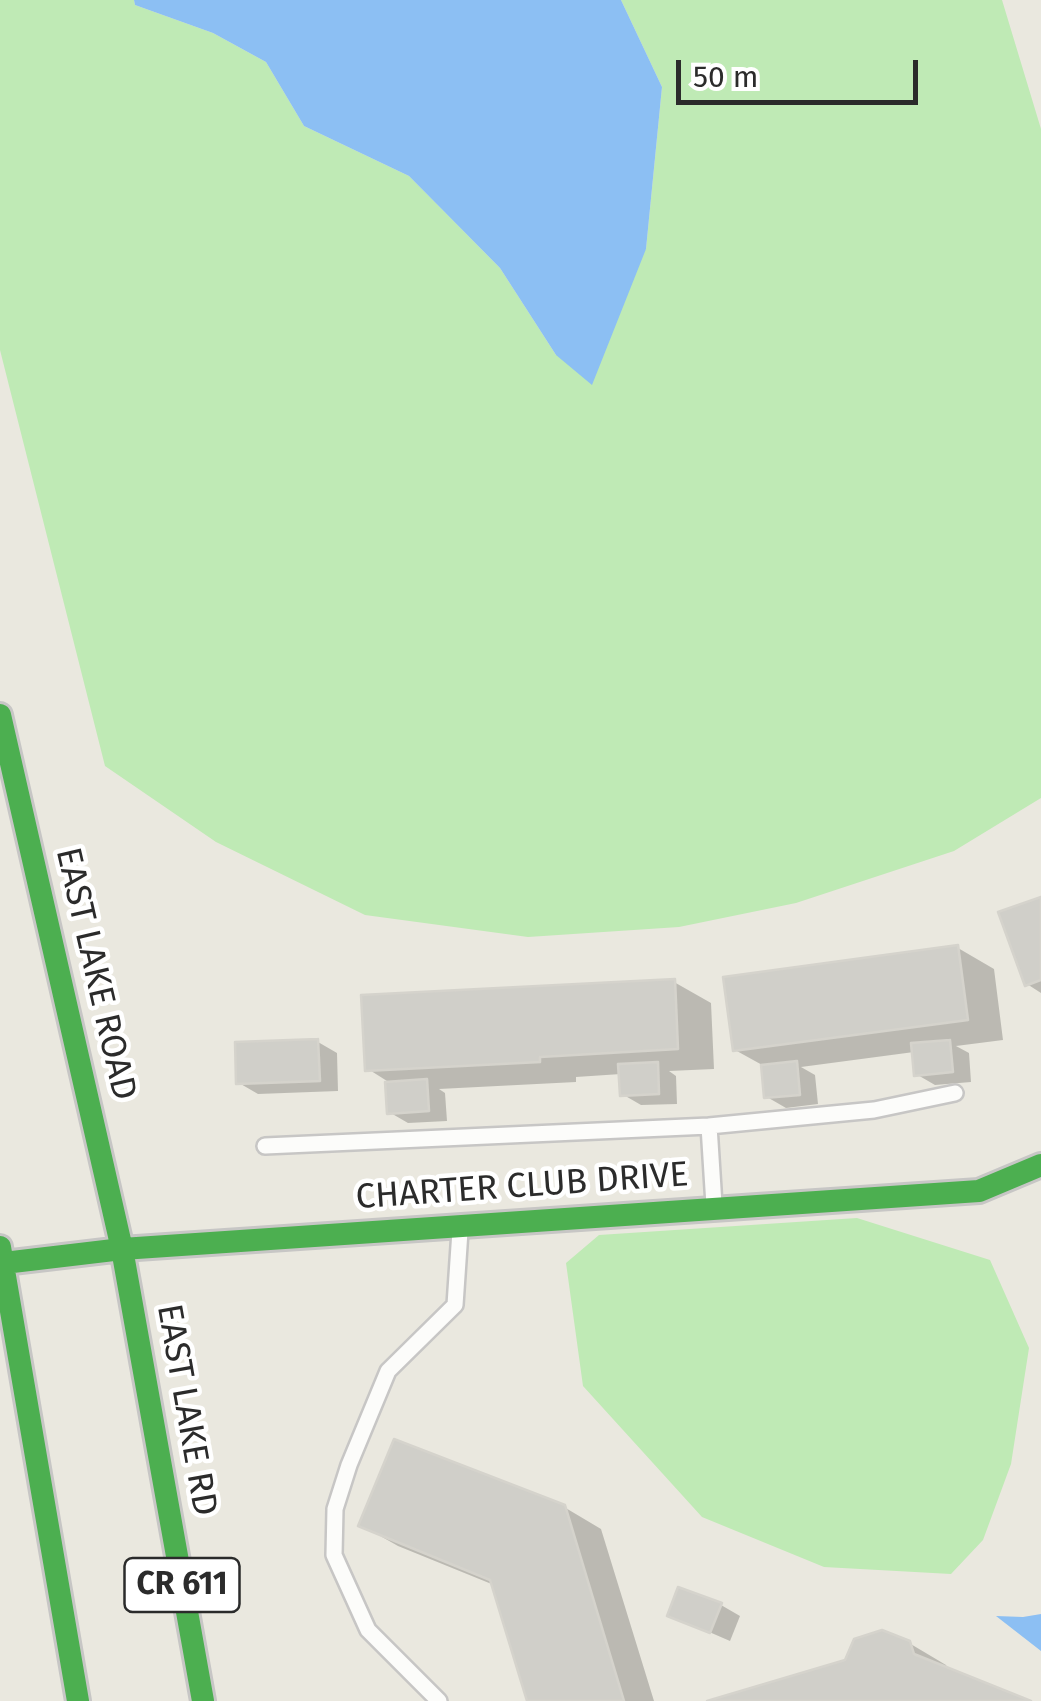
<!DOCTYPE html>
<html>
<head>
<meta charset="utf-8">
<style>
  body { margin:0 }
  #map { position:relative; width:1041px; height:1701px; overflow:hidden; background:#eae8df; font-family:"Fira Sans",sans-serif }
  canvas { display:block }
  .scale { position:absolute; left:676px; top:60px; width:242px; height:45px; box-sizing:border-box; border:5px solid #2b2b2b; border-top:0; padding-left:12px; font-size:30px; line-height:35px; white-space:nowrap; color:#2b2b2b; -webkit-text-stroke:8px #fff; paint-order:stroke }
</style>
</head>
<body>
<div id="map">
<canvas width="1041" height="1701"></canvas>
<div class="scale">50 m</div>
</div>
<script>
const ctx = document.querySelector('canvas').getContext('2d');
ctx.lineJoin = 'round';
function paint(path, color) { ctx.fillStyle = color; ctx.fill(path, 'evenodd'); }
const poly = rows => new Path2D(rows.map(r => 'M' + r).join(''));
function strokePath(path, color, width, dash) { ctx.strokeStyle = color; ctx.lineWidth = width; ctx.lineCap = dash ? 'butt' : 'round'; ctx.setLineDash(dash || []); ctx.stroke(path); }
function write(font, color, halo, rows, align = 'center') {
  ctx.font = font + ' "Fira Sans",sans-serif'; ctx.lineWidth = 9; ctx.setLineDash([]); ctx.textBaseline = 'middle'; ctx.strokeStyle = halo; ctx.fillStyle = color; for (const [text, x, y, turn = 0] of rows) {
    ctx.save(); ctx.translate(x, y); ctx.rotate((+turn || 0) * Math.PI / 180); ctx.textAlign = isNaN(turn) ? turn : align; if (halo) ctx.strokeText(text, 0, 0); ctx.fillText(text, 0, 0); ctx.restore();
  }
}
const green = poly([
  [0,0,134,0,135,5,213,33,266,62,304,126,409,176,500,268,556,355,646,249,662,87,621,0,1002,0,1041,129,1041,798,954,851,796,903,679,927,528,937,365,915,216,842,105,766,0,350],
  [857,1218,990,1260,1029,1348,1011,1464,983,1540,951,1574,824,1567,702,1517,583,1386,566,1263,599,1235]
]);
const water = poly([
  [134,0,621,0,662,87,646,249,592,385,556,355,500,268,409,176,304,126,266,62,213,33,135,5],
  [1041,1614,1041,1651,996,1616,1023,1617]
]);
const shadow = poly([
  [1041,900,1041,993,1027,984],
  [958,948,994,969,1003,1040,956,1046,969,1053,971,1082,935,1085,916,1074,914,1052,801,1067,815,1075,818,1104,786,1108,767,1097,764,1066,735,1050],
  [674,982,711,1003,714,1069,669,1071,676,1076,677,1104,641,1105,622,1094,621,1074,576,1077,576,1082,439,1089,445,1093,447,1121,408,1123,389,1112,387,1081,368,1069],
  [318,1042,337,1053,338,1091,258,1094,239,1083],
  [564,1507,601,1529,654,1701,529,1701,494,1585,398,1546,361,1525],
  [721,1605,740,1616,730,1641,670,1615],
  [909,1643,946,1665,948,1670,1024,1701,716,1701]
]);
const building = poly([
  [1041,897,1041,980,1025,986,998,912,1041,897],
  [958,945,968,1020,733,1051,723,977,958,945],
  [675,979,678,1049,540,1057,540,1062,365,1071,361,995,675,979],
  [318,1039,320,1081,236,1084,235,1042,318,1039],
  [950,1040,953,1072,914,1076,911,1043,950,1040],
  [797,1061,800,1095,764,1098,761,1065,797,1061],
  [658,1062,659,1094,620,1096,618,1064,658,1062],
  [427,1079,429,1111,387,1114,385,1082,427,1079],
  [394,1439,565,1505,624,1701,527,1701,490,1580,358,1526,394,1439],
  [678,1587,722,1603,710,1633,667,1616,678,1587],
  [882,1630,910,1641,914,1654,1031,1701,707,1701,845,1660,854,1639,882,1630]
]);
const lane = poly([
  [265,1146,709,1126],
  [714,1205,709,1126,874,1110,955,1093],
  [439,1701,368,1630,334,1555,335,1509,349,1465,388,1371,455,1305,460,1231]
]);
const fast = poly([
  [0,715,122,1249,203,1701],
  [0,1247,78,1701],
  [4,1263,122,1249,979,1191,1041,1165]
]);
const shields = [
  [182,1585,115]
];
const shieldNames = [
  ["CR 611",182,1585]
];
const streetNames = [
  ["EAST LAKE ROAD",95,974,77],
  ["CHARTER CLUB DRIVE",522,1187,-4],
  ["EAST LAKE RD",186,1410,80]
];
paint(green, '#bfeab5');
paint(water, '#8cbff3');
paint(shadow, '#0003');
paint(building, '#d0cfc9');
strokePath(building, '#d5d3cc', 2.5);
strokePath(lane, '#c7c6c5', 20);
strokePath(fast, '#c7c6c5', 28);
strokePath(lane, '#fcfcfa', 15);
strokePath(fast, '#4caf50', 22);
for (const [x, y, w] of shields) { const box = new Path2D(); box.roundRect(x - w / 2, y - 27, w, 54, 8); ctx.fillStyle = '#fff'; ctx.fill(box); strokePath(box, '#2b2b2b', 2.5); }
write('bold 32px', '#2b2b2b', null, shieldNames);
write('35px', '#2b2b2b', '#fff', streetNames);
</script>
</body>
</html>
